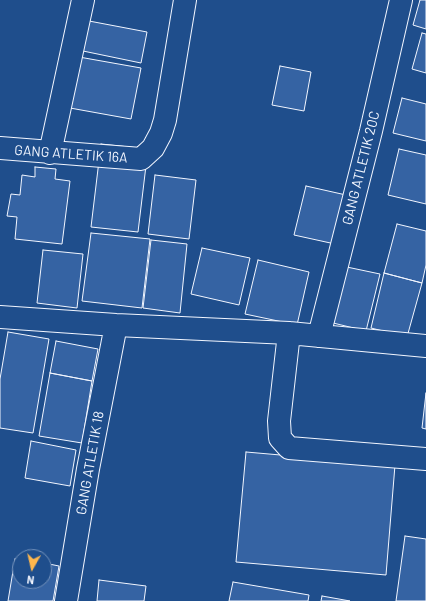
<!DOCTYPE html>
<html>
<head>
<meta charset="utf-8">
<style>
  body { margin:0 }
  #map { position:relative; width:426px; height:601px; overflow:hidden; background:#1f4e8c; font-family:Barlow,sans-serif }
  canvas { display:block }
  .north { position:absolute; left:12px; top:549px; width:40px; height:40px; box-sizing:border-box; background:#1f4e8c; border:1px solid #7391ba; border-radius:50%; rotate:188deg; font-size:11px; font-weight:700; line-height:16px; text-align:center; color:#f2f6ff }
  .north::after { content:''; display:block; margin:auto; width:14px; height:18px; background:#ffb74d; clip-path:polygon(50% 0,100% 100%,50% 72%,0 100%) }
</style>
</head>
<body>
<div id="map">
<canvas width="426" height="601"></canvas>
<div class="north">N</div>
</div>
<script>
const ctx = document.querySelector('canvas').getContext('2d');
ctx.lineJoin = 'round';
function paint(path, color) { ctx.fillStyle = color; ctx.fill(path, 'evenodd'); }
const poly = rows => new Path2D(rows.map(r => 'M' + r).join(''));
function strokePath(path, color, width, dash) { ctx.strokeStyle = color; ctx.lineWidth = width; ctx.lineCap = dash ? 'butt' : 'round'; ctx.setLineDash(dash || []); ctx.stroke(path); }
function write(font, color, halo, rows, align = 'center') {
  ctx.font = font + ' Barlow,sans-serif'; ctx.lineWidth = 3; ctx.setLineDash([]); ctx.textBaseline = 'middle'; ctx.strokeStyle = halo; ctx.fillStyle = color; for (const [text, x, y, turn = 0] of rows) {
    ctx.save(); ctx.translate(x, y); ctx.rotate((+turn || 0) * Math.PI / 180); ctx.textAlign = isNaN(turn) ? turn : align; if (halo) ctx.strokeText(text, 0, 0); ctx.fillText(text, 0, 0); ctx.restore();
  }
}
const building = poly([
  [420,0,426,0,426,29,413,25,420,0],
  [89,21,147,32,141,63,83,51,89,21],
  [422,33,426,34,426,73,412,69,422,33],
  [79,57,141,68,131,119,70,108,79,57],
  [280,66,311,72,304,111,272,105,280,66],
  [402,98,426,104,426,141,393,133,402,98],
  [101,144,148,149,138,232,91,227,101,144],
  [399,149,426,155,426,204,388,195,399,149],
  [35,167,56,169,55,179,70,181,62,244,15,239,17,217,7,216,11,194,20,195,22,175,35,177,35,167],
  [155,175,196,180,189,239,148,234,155,175],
  [306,186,346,195,335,244,294,235,306,186],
  [397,224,426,231,426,265,422,283,384,273,397,224],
  [91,233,150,239,142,308,82,301,91,233],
  [151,240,187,244,180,313,143,308,151,240],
  [202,248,250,258,239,305,191,294,202,248],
  [43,250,83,254,77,308,37,303,43,250],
  [258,260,309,272,297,325,245,314,258,260],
  [342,266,380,274,366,331,329,322,342,266],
  [384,273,422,283,407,337,371,328,384,273],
  [8,332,49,339,33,433,0,428,0,379,8,332],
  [56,341,98,349,92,381,50,373,56,341],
  [50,373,92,381,82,443,39,436,50,373],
  [426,393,426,429,422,428,426,393],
  [31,441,76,450,70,486,25,478,31,441],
  [246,452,395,465,386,575,236,562,246,452],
  [405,536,426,539,426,601,396,601,405,536],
  [15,559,20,559,20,581,44,581,44,563,59,566,53,601,8,601,15,559],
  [99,580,146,586,144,601,97,601,99,580],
  [233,582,309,595,308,601,229,601,233,582],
  [322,596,350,601,321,601,322,596]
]);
const minor = poly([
  [0,148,141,159,153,148,161,133,165,120,185,0],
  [50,153,83,0],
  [0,317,116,325,289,333,426,346],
  [289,333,279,421,280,438,289,448,426,459],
  [319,336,371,131,401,0],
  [66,601,88,469,116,325]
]);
const streetNames = [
  ["GANG ATLETIK 16A",71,154,4],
  ["GANG ATLETIK 20C",361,168,-76],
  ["GANG ATLETIK 18",90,463,-80]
];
paint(building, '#3563a3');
strokePath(building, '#f2f6ff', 1);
strokePath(minor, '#f2f6ff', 24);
strokePath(minor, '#1f4e8c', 22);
write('14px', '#f2f6ff', '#1f4e8c', streetNames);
</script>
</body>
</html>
